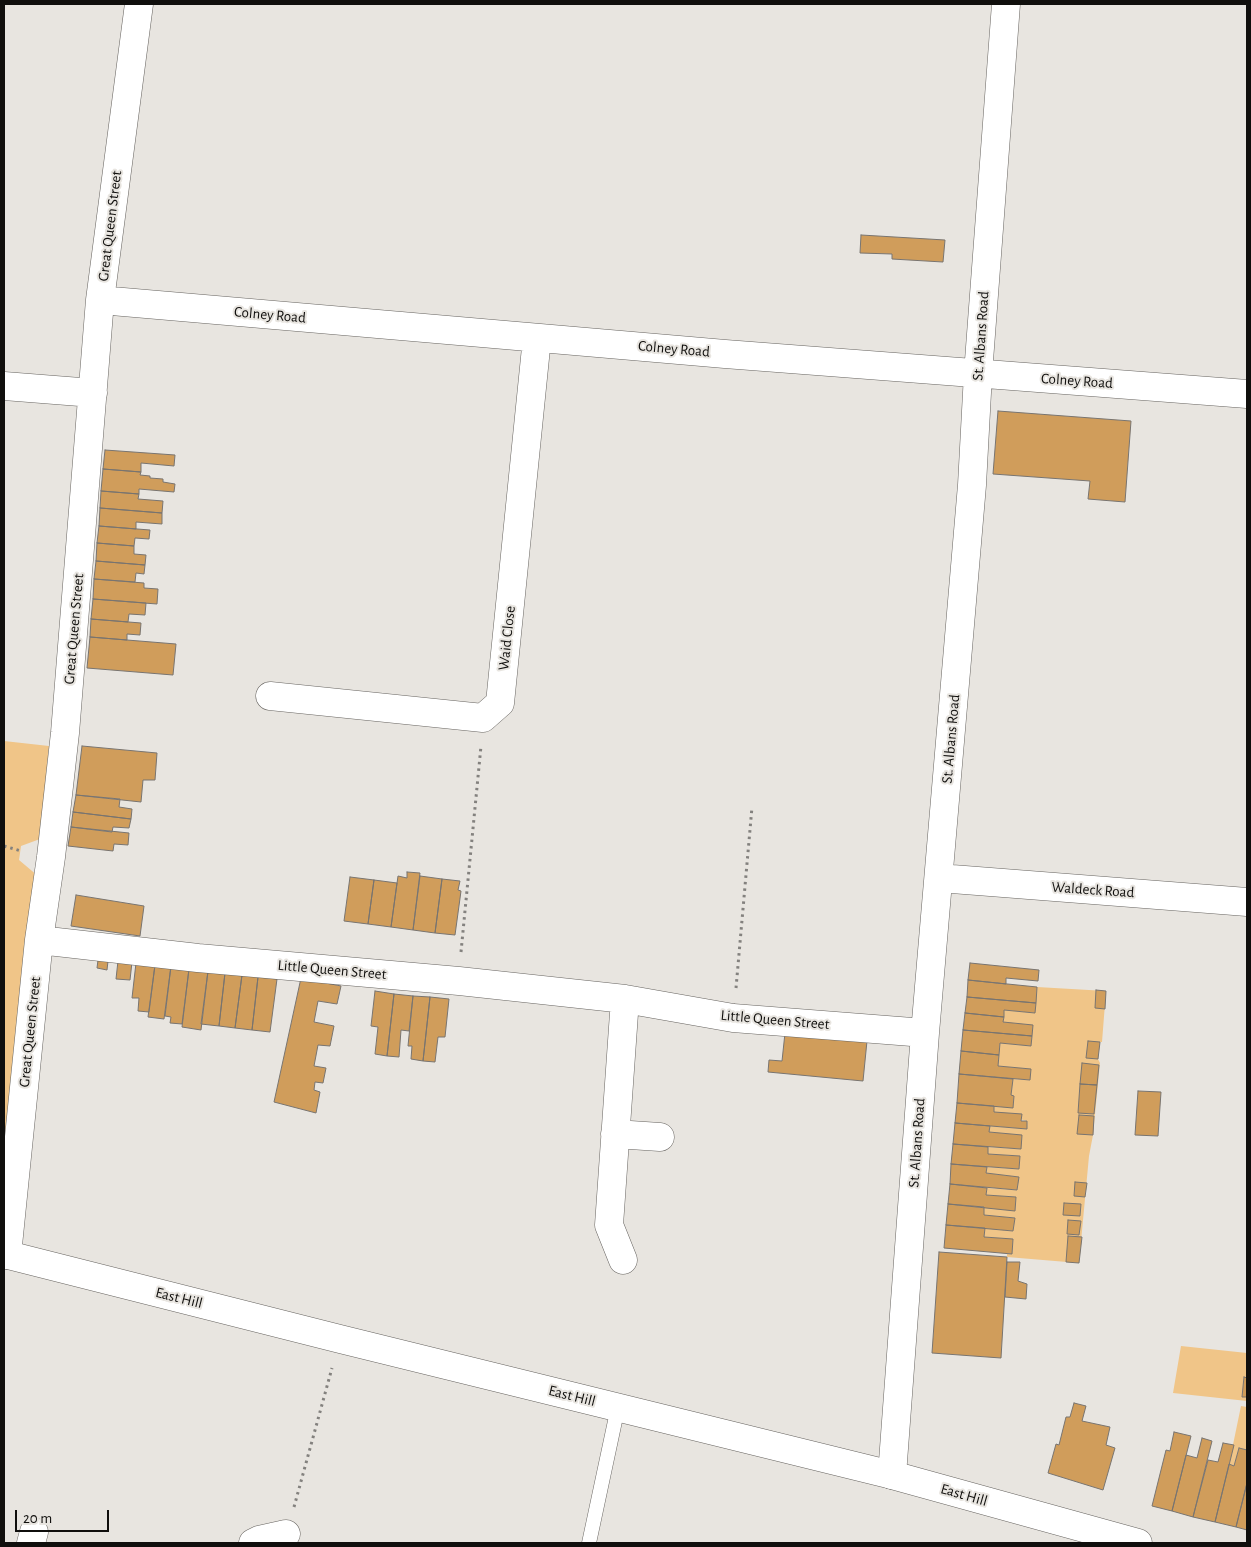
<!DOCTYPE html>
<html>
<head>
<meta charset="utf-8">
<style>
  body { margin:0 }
  #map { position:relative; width:1251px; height:1547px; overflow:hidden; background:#e8e5e0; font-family:"Alegreya Sans",sans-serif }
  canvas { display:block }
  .frame { position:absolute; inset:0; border:5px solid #100f0d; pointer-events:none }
  .scale { position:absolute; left:15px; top:1510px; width:94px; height:22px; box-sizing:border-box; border:2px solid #100f0d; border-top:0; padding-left:6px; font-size:15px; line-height:18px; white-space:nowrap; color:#100f0d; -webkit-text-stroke:4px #e8e5e0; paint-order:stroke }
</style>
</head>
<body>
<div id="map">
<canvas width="1251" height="1547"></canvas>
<div class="frame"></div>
<div class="scale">20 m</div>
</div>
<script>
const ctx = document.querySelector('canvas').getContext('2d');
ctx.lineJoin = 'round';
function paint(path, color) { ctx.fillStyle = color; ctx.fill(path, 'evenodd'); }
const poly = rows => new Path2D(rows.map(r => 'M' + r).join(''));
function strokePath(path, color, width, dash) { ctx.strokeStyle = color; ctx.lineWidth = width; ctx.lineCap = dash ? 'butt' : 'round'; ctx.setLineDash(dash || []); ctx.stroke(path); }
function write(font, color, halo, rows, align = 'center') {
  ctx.font = font + ' "Alegreya Sans",sans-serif'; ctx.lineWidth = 4; ctx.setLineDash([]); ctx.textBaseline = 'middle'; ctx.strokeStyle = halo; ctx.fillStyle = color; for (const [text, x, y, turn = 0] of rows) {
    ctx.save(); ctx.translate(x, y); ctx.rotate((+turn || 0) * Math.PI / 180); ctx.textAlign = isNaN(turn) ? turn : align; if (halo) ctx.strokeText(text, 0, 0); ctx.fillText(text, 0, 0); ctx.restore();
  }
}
const green = poly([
  [4,741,49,746,40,839,21,846,19,860,38,876,4,1148],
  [1037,987,1106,991,1102,1042,1100,1042,1098,1059,1100,1063,1093,1135,1089,1156,1079,1263,1007,1257,1007,1254,1012,1254,1013,1239,984,1237,985,1228,1013,1231,1015,1218,984,1215,984,1207,1015,1210,1016,1197,986,1195,987,1188,1017,1190,1018,1177,986,1173,987,1167,1019,1169,1020,1156,988,1154,988,1147,1020,1149,1022,1136,989,1132,990,1126,1027,1129,1027,1121,994,1112,994,1106,1013,1107,1014,1096,1011,1095,1013,1079,1030,1080,1030,1069,998,1066,1000,1043,1031,1046,1033,1026,1003,1022,1004,1010,1034,1013],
  [1181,1346,1247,1353,1247,1378,1244,1377,1242,1397,1247,1397,1247,1401,1173,1393],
  [1241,1406,1247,1407,1247,1450,1239,1448,1234,1466,1229,1464]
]);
const building = poly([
  [861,235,945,240,943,262,892,259,892,254,860,253,861,235],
  [998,411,1131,421,1125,502,1088,499,1090,481,993,474,998,411],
  [105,450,175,455,174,466,141,463,141,472,103,469,105,450],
  [103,469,141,472,140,475,150,476,150,478,163,479,163,482,175,484,174,492,139,489,139,494,101,491,103,469],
  [101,491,139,494,138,499,163,501,162,513,100,508,101,491],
  [100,508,162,513,162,524,136,522,136,529,99,526,100,508],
  [99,526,150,530,149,539,135,538,134,546,97,543,99,526],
  [97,543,134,546,134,554,146,555,145,565,96,561,97,543],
  [96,561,145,565,144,574,136,573,135,582,94,579,96,561],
  [94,579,144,583,144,588,158,589,157,604,93,599,94,579],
  [93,599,146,603,145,615,129,614,128,622,91,619,93,599],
  [91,619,141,623,140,635,127,634,127,640,90,637,91,619],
  [90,637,176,644,173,675,87,668,90,637],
  [82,746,157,753,155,780,143,780,141,802,76,795,82,746],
  [76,795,120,799,119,807,132,809,131,819,73,812,76,795],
  [73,812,131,819,129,828,113,827,112,832,71,827,73,812],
  [71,827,129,833,128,845,114,844,113,851,68,846,71,827],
  [407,872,420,873,413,930,391,927,398,876,407,878,407,872],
  [420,876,442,879,435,933,413,930,420,876],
  [350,877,374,880,368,924,344,921,350,877],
  [442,879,460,881,458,890,461,891,455,935,435,933,442,879],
  [374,880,397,883,391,927,368,924,374,880],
  [76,895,144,906,140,936,71,926,76,895],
  [98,960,108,961,107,970,97,968,98,960],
  [118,961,132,962,130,980,116,979,118,961],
  [136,963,155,965,149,1012,138,1011,139,998,132,998,136,963],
  [970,963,1039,970,1038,981,1006,978,1006,984,968,980,970,963],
  [155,965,171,966,164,1019,148,1017,155,965],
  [171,966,189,969,182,1024,170,1023,171,1017,165,1016,171,966],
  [189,969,208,971,201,1030,182,1027,189,969],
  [208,971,225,973,219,1026,201,1024,208,971],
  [225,973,242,975,235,1028,219,1026,225,973],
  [242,975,258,977,252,1030,235,1028,242,975],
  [258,977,277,979,270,1032,252,1030,258,977],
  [301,978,341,986,337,1004,318,1001,314,1022,334,1026,330,1046,318,1045,314,1066,326,1068,323,1083,315,1082,314,1090,320,1092,316,1113,274,1102,301,978],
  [968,980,1037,987,1036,1003,967,997,968,980],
  [1096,990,1106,991,1105,1009,1095,1008,1096,990],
  [375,991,394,994,387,1056,375,1054,378,1027,371,1026,375,991],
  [394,994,413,996,409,1031,401,1030,399,1057,387,1056,394,994],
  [413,996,430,997,423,1061,411,1059,412,1046,408,1046,413,996],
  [430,997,449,999,445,1037,438,1037,435,1062,423,1061,430,997],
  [967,997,1036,1003,1035,1013,1004,1010,1004,1017,965,1013,967,997],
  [965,1013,1004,1017,1003,1022,1033,1025,1032,1036,963,1030,965,1013],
  [963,1030,1032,1036,1031,1046,1000,1043,999,1055,961,1051,963,1030],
  [785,1033,867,1041,863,1081,768,1072,769,1060,782,1061,785,1033],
  [1088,1041,1100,1042,1098,1059,1086,1058,1088,1041],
  [961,1051,999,1055,998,1066,1031,1069,1030,1080,959,1074,961,1051],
  [1082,1063,1099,1065,1097,1085,1080,1084,1082,1063],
  [959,1074,1013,1079,1011,1095,1014,1096,1013,1108,957,1103,959,1074],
  [1080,1084,1097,1085,1094,1114,1078,1113,1080,1084],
  [1138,1091,1161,1092,1158,1136,1135,1135,1138,1091],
  [957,1103,994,1106,994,1112,1022,1114,1021,1121,1027,1121,1027,1129,955,1123,957,1103],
  [1079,1115,1094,1116,1093,1135,1077,1134,1079,1115],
  [955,1123,990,1126,989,1132,1022,1135,1021,1149,953,1144,955,1123],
  [953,1144,988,1147,988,1154,1020,1156,1019,1169,951,1164,953,1144],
  [951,1164,987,1167,986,1173,1019,1177,1017,1190,950,1184,951,1164],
  [1075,1182,1087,1183,1085,1197,1074,1196,1075,1182],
  [950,1184,987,1188,986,1195,1016,1197,1015,1211,948,1204,950,1184],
  [1064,1203,1081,1204,1080,1216,1063,1215,1064,1203],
  [948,1204,984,1207,984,1215,1015,1218,1013,1231,946,1225,948,1204],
  [1068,1220,1081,1221,1079,1235,1067,1234,1068,1220],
  [946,1225,985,1228,984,1237,1013,1239,1012,1254,944,1248,946,1225],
  [1068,1236,1082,1237,1079,1263,1066,1262,1068,1236],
  [939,1252,1007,1257,1001,1358,932,1353,939,1252],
  [1007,1262,1020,1262,1018,1281,1027,1284,1026,1299,1005,1297,1007,1262],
  [1244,1377,1247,1378,1247,1397,1242,1397,1244,1377],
  [1074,1403,1086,1406,1082,1421,1110,1427,1106,1445,1115,1448,1103,1490,1048,1473,1056,1444,1059,1445,1066,1417,1070,1417,1074,1403],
  [1174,1432,1191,1436,1172,1511,1152,1506,1166,1450,1170,1451,1174,1432],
  [1202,1438,1212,1441,1193,1517,1172,1511,1186,1455,1197,1458,1202,1438],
  [1223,1443,1234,1445,1215,1522,1193,1517,1208,1460,1218,1462,1223,1443],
  [1239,1448,1247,1450,1247,1483,1236,1527,1215,1522,1229,1464,1234,1466,1239,1448],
  [1247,1483,1247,1530,1236,1527,1247,1483]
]);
const path = poly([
  [4,846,21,851],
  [461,952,481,746],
  [736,988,752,807],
  [294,1507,332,1368]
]);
const service = poly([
  [589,1543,618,1407]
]);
const minor = poly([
  [100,300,725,354,1247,394],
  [4,386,93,393],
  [270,696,483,718,500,703,537,338],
  [939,878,1247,902],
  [39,940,198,958,459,981,625,999,733,1018,925,1033],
  [615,1134,660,1137],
  [7,1255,39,940,51,857,65,733,100,300,139,4],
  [623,1260,609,1225,625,999],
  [892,1475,925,1033,972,485,978,374,1006,4],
  [31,1543,34,1532],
  [253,1543,259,1540,286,1534]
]);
const primary = poly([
  [4,1254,340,1339,892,1475,1138,1543]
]);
const streetNames = [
  ["Great Queen Street",110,226,-83],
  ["Colney Road",270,315,5],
  ["St. Albans Road",981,336,-86],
  ["Colney Road",674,349,5],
  ["Colney Road",1077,381,4],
  ["Great Queen Street",74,629,-85],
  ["Waid Close",507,638,-84],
  ["St. Albans Road",951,739,-85],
  ["Waldeck Road",1093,890,4],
  ["Little Queen Street",332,970,5],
  ["Little Queen Street",775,1020,5],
  ["Great Queen Street",30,1032,-84],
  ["St. Albans Road",917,1143,-86],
  ["East Hill",179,1298,14],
  ["East Hill",572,1396,14],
  ["East Hill",964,1495,16]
];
paint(green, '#f0c588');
paint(building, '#d09d5b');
strokePath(building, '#787470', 1);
strokePath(service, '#676460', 15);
strokePath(minor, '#676460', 29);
strokePath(primary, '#676460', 29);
strokePath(path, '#83817e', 3, [2.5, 4]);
strokePath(service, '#fff', 14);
strokePath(minor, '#fff', 28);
strokePath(primary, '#fff', 28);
write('15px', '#100f0d', '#e8e5e0', streetNames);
</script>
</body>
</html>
